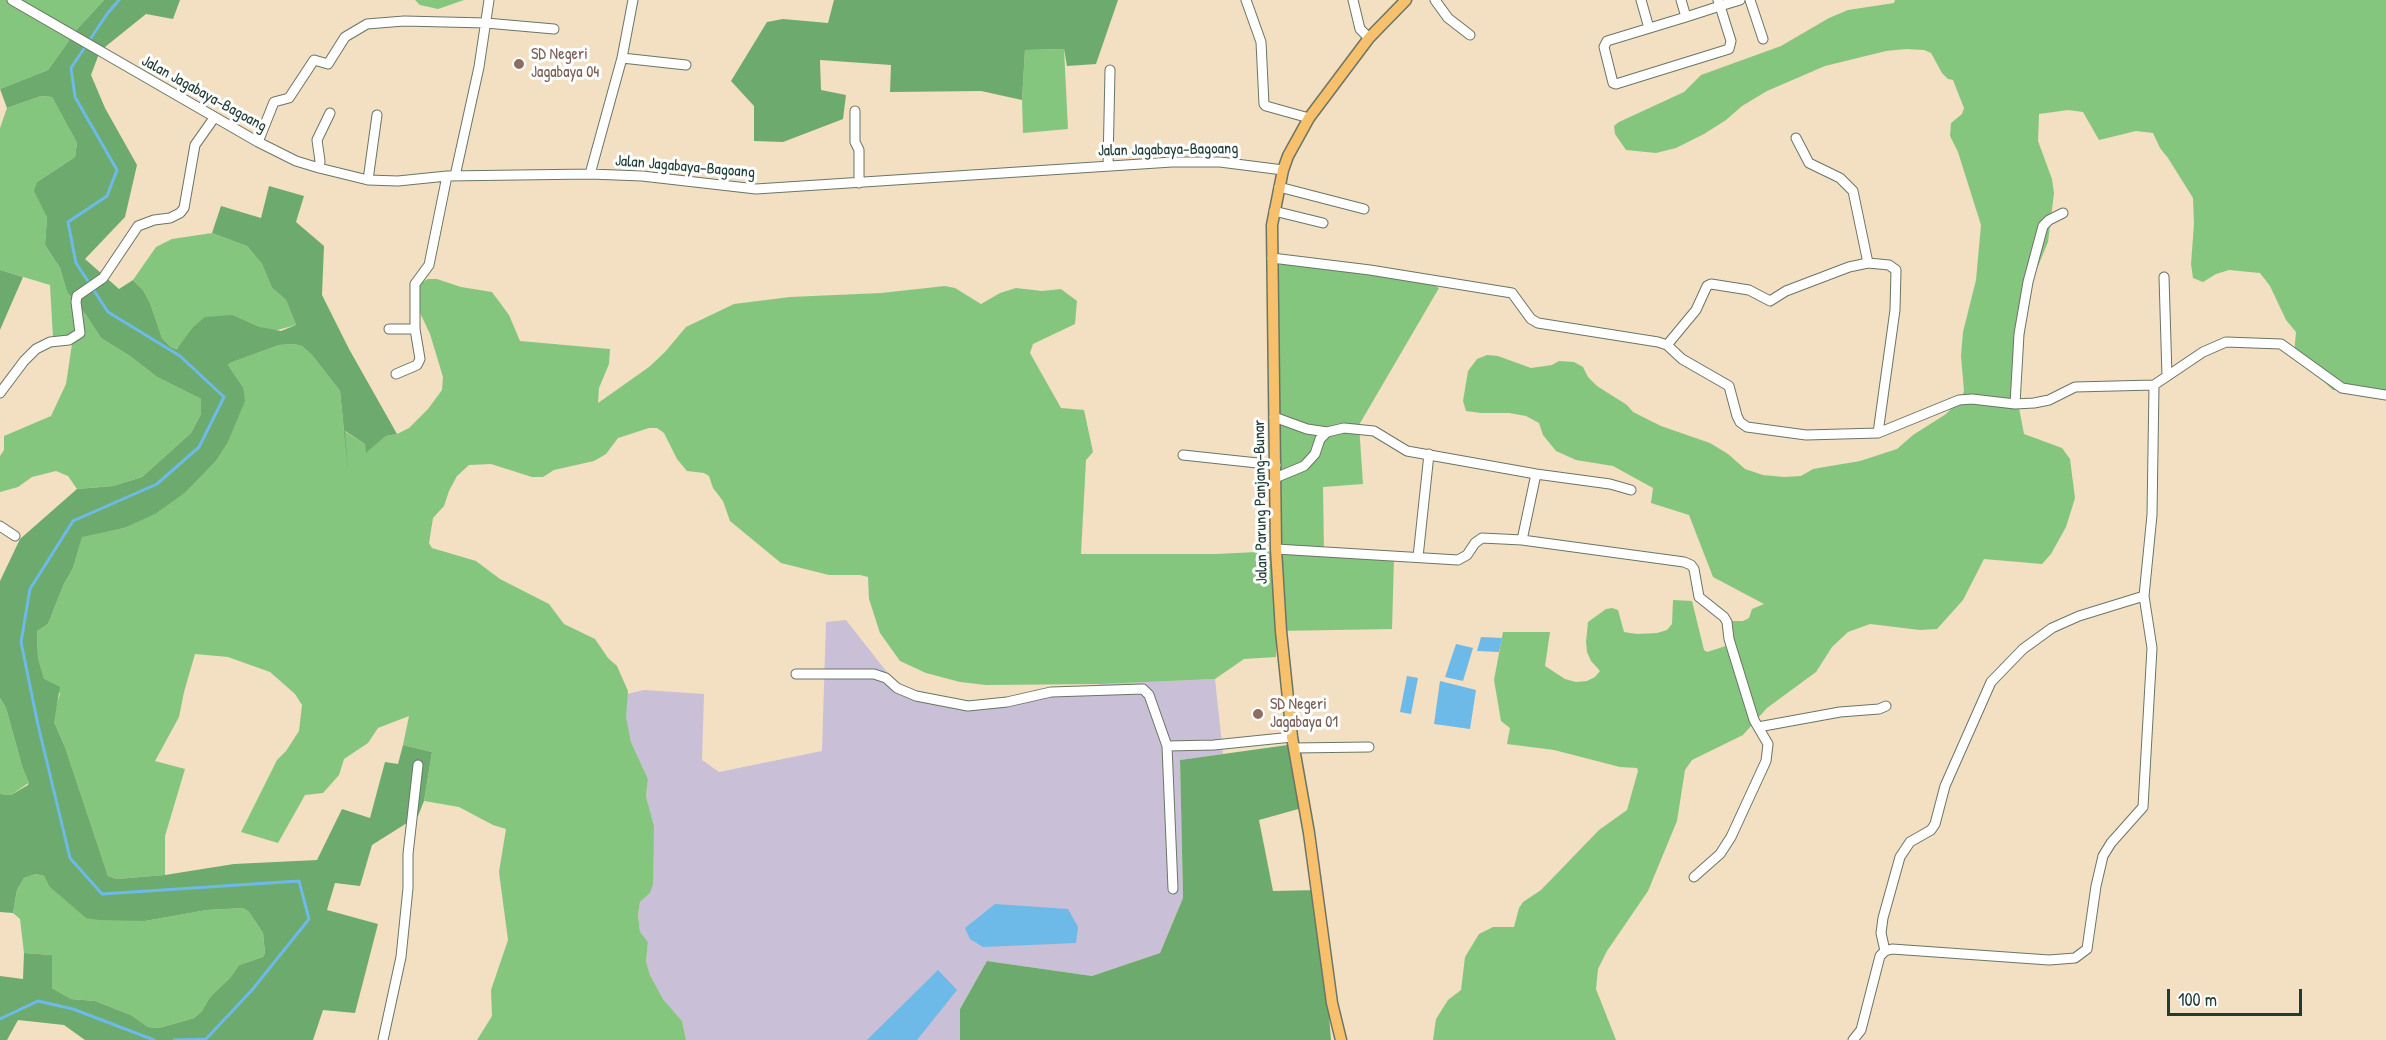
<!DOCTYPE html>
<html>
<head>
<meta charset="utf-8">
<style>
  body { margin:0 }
  #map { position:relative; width:2386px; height:1040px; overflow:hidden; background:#f3dfc1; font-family:"Patrick Hand",sans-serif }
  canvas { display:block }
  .scale { position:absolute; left:2167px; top:989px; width:135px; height:27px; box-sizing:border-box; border:3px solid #1f3d34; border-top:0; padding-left:8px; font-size:18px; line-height:21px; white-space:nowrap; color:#1f3d34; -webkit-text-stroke:4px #fff; paint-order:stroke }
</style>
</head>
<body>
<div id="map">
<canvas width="2386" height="1040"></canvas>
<div class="scale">100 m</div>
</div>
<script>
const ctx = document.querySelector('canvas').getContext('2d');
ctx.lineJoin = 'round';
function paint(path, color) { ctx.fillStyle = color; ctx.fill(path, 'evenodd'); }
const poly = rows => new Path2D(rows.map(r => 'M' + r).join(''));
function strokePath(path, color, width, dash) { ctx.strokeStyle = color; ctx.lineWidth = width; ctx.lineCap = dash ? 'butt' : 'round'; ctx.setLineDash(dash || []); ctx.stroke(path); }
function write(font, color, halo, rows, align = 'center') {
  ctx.font = font + ' "Patrick Hand",sans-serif'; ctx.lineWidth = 6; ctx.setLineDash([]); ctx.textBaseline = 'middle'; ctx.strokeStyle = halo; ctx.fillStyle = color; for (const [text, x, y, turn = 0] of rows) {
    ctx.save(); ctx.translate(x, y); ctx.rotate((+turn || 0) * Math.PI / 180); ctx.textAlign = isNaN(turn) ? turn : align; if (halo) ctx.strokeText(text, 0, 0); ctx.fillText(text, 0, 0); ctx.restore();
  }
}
const industrial = poly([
  [846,620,901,690,987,709,1101,684,1215,679,1223,754,1180,760,1183,898,1160,953,1092,976,987,961,960,1009,960,1040,686,1040,682,1021,663,999,650,975,646,961,648,942,640,933,638,915,640,902,650,893,654,826,646,796,648,779,631,742,625,717,627,694,644,690,704,694,702,760,719,772,822,751,826,622]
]);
const green = poly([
  [0,0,104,0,78,28,48,70,0,89],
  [415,0,464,0,438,9,420,5],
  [1895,0,2386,0,2386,395,2333,390,2294,354,2296,332,2286,320,2270,286,2260,273,2229,270,2216,274,2203,282,2193,278,2191,264,2194,224,2193,198,2168,158,2160,148,2153,133,2136,131,2099,140,2083,112,2068,110,2039,114,2038,141,2052,179,2054,193,2048,242,2032,281,2027,308,2020,379,2019,408,2024,434,2062,448,2070,459,2075,498,2066,527,2051,554,2042,564,1984,559,1963,600,1937,629,1920,630,1870,624,1848,632,1832,647,1816,672,1767,708,1743,735,1692,760,1685,770,1677,821,1648,891,1607,951,1598,969,1596,989,1616,1040,1433,1040,1436,1019,1448,1000,1461,990,1465,957,1479,934,1493,927,1514,927,1519,908,1523,902,1541,890,1599,830,1627,810,1638,771,1637,768,1620,767,1554,750,1507,744,1510,728,1501,721,1494,680,1503,632,1550,632,1545,666,1565,679,1576,682,1587,681,1595,677,1600,671,1591,661,1587,652,1586,642,1588,622,1606,609,1612,608,1618,610,1624,632,1637,634,1657,633,1667,630,1672,624,1673,600,1692,601,1704,650,1707,652,1729,645,1725,621,1743,621,1749,618,1752,609,1764,604,1713,577,1689,515,1651,503,1653,488,1613,466,1576,460,1556,451,1543,435,1539,423,1526,416,1509,413,1481,413,1466,411,1463,401,1468,371,1477,359,1487,355,1498,356,1531,368,1552,365,1559,361,1574,362,1583,367,1588,377,1597,386,1627,405,1633,412,1661,426,1710,443,1728,454,1745,469,1763,475,1784,477,1801,476,1813,469,1860,461,1897,449,1913,435,1946,414,1961,399,1964,391,1961,356,1963,332,1976,280,1981,225,1958,152,1950,136,1951,123,1962,114,1964,108,1953,80,1948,79,1942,73,1931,53,1924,50,1906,49,1886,51,1825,66,1767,91,1742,106,1726,120,1704,134,1676,148,1656,153,1626,150,1615,134,1614,126,1619,122,1684,92,1701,75,1781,46,1829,18,1848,10,1894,3],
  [1064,49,1068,129,1023,133,1022,100,1025,50],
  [41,96,52,97,77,143,75,157,37,182,47,217,45,245,60,268,67,292,86,315,101,338,130,356,157,377,201,399,201,414,191,433,142,477,113,486,77,489,68,476,56,471,32,477,18,487,0,492,0,456,4,450,4,436,51,416,66,384,72,344,70,340,53,338,50,285,0,270,0,128,7,108],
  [212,233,247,246,262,264,272,288,286,300,296,325,274,331,260,327,233,315,192,328,178,349,171,347,162,338,150,303,143,290,133,280,156,247,172,239],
  [1271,262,1423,279,1439,288,1359,425,1363,484,1323,487,1324,554,1394,557,1392,629,1277,631,1276,657,1244,659,1215,679,1101,684,986,685,960,682,926,673,900,661,880,633,869,599,868,577,860,575,829,575,781,563,730,521,723,501,713,488,709,476,704,473,687,471,677,459,664,433,657,428,649,428,618,438,606,454,594,461,554,470,543,477,532,477,491,464,469,465,457,476,449,491,444,506,433,518,429,543,432,548,476,561,500,579,549,604,564,624,595,639,608,658,617,666,628,691,626,717,631,742,648,779,646,796,654,826,653,884,650,893,640,902,638,915,640,932,648,942,646,961,650,975,663,999,682,1021,686,1040,477,1040,492,1016,491,990,508,940,499,872,506,829,493,825,459,807,424,801,432,752,403,745,409,716,378,728,368,743,344,759,339,775,323,793,305,795,278,843,241,832,277,760,286,751,299,731,302,705,295,694,270,672,228,657,195,654,184,692,179,717,155,761,185,769,165,836,165,875,117,879,108,876,65,747,54,722,54,715,60,693,44,680,38,658,37,631,48,624,63,586,73,568,82,536,124,528,186,492,216,461,227,444,243,387,228,365,230,363,279,345,294,344,302,346,312,355,340,391,344,431,365,444,367,452,386,436,397,434,409,428,428,409,442,390,443,377,430,334,414,300,416,285,428,279,437,279,461,287,492,292,509,315,520,341,610,349,609,364,599,388,598,403,649,367,665,352,686,327,734,304,790,297,881,293,945,286,955,288,981,304,1000,293,1016,288,1042,291,1061,289,1077,301,1075,324,1033,344,1030,353,1061,408,1084,410,1093,452,1086,460,1081,554,1216,554,1277,551],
  [0,698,6,708,22,766,30,782,11,795,0,794],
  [36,874,44,876,49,886,145,921,207,910,243,908,249,912,263,933,265,953,263,957,239,965,230,978,210,997,202,1011,194,1018,159,1028,148,1027,131,1015,95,1001,71,999,52,988,52,955,24,953,20,919,13,913,17,890,24,878]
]);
const forest = poly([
  [104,0,180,0,173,19,146,14,100,51,91,75,105,108,137,165,125,217,85,259,119,289,133,280,143,290,150,303,162,338,171,347,177,349,192,328,205,317,233,315,260,327,281,331,296,325,286,300,272,288,262,264,247,246,212,233,221,206,261,218,269,186,304,196,296,222,324,246,322,295,349,349,397,434,386,436,366,453,365,444,345,431,348,471,340,391,312,355,302,346,294,344,279,345,230,363,228,365,243,387,245,401,227,444,216,461,186,492,155,514,124,528,82,537,73,568,63,586,48,624,37,631,38,658,44,679,60,687,54,722,65,747,108,876,117,879,165,875,234,864,317,860,342,809,370,818,385,762,398,764,403,745,432,752,424,801,418,816,372,845,360,886,335,883,327,910,378,924,355,1013,323,1010,313,1040,85,1040,64,1025,18,1020,7,1040,0,1040,0,976,23,979,24,953,52,955,52,988,71,999,95,1001,131,1015,148,1027,159,1028,194,1018,202,1011,210,997,230,978,239,965,263,957,265,953,263,933,249,912,243,908,207,910,145,921,99,920,86,918,49,886,44,876,36,874,24,878,17,890,13,913,0,912,0,794,11,795,28,785,29,782,22,766,6,708,0,698,0,581,20,539,77,489,113,486,142,477,191,433,201,414,201,399,157,377,130,356,101,338,86,315,67,292,60,268,45,245,47,217,34,191,37,182,75,157,77,143,52,97,41,96,7,108,0,89,48,70,78,28],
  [834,0,1118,0,1096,64,1067,66,1064,49,1025,50,1022,100,981,91,890,92,891,65,820,60,821,90,846,95,843,119,783,142,754,141,754,106,731,81,767,22,783,19,828,23],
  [0,270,23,277,0,330],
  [1295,744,1309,806,1259,820,1273,891,1319,890,1331,1040,960,1040,960,1009,987,961,1092,976,1160,953,1183,898,1180,760]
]);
const water = poly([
  [1481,637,1502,638,1499,652,1477,651],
  [1456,644,1473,648,1463,681,1445,677],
  [1407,676,1418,678,1411,714,1400,712],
  [1440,681,1476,690,1470,729,1434,724],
  [995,904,1068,909,1078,927,1076,943,983,947,970,939,965,928],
  [938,970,957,990,917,1040,867,1040]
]);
const stream = poly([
  [119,0,107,14,71,68,75,97,117,170,107,196,68,222,76,263,108,312,180,356,224,397,199,447,157,484,73,521,30,589,21,642,38,725,70,858,102,894,299,881,309,919,252,990,206,1039,174,1040],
  [0,1019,38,1001,73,1009,154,1040]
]);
const minor = poly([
  [12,0,258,142,296,161,319,168,368,180,398,181,447,176,590,174,642,176,756,189,1172,162,1220,162,1283,170],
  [1246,0,1261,42,1264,104,1266,106,1309,118],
  [1353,0,1360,29,1369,38],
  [1435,0,1448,18,1470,35],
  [1641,0,1649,28],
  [1681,0,1686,17],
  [1718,0,1720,6,1731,41,1729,49,1616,84,1613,83,1604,47,1607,41,1686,17,1720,6,1740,0],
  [1750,0,1763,39],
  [622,58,686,65],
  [855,111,855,142,859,150,859,183],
  [1796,138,1809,163,1840,178,1853,191,1868,263],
  [258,142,274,102,289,98,314,60,328,64,345,37,367,24,404,21,486,23,554,29],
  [1108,165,1110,70],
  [319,168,320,161,317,140,330,113],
  [590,174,622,58,633,0],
  [455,176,479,67,489,0],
  [368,180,377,115],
  [1279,187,1364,209],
  [1274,211,1323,223],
  [1272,258,1370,270,1512,293,1531,319,1538,323,1658,342,1667,345,1682,359,1729,386,1737,416,1740,422,1747,427,1806,435,1878,433,1959,400,1972,399,2015,404,2034,403,2049,400,2075,387,2154,385,2203,352,2226,342,2281,344,2342,388,2386,395],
  [2164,277,2167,376],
  [389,329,415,329,415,284,429,265,447,176],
  [1667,345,1696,310,1707,286,1711,284,1749,290,1770,301,1786,291,1849,267,1868,263,1889,265,1896,270,1895,310,1878,433],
  [396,374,417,365,420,359,415,329],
  [0,393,24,361,36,349,50,342,69,340,80,333,76,302,77,296,103,278,138,226,154,220,170,218,180,213,184,208,195,145,214,118],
  [2015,404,2019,334,2028,282,2043,226,2049,220,2063,213],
  [1274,417,1307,429,1327,432],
  [1183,455,1276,465],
  [1275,478,1304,466,1315,454,1320,439,1327,432,1344,428,1374,431,1407,451,1536,474,1610,484,1631,490],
  [0,526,15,536],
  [1522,540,1536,474],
  [1276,549,1458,560,1467,555,1475,543,1482,538,1522,540,1684,562,1691,565,1694,569,1699,597,1724,617,1727,622,1729,639,1754,720,1768,744,1766,761,1731,837,1720,854,1694,877],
  [1418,557,1429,454],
  [796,674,874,674,886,678,897,688,916,696,968,706,1007,702,1051,692,1143,689,1149,695,1167,746,1173,889],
  [1758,727,1840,712,1879,709,1886,706],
  [1167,746,1214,745,1292,737],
  [1294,748,1369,747],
  [1885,951,1881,933,1883,918,1900,857,1910,842,1931,830,1935,824,1945,786,1991,682,2023,649,2052,628,2079,616,2144,596],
  [383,1040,401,957,408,888,408,854,418,765],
  [1853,1040,1861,1030,1880,956,1885,951,1892,949,2049,960,2075,958,2087,949,2096,886,2103,856,2111,843,2143,807,2152,648,2144,596,2152,515,2154,385]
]);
const major = poly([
  [1341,1040,1332,1003,1309,833,1292,737,1281,631,1276,549,1272,225,1283,170,1288,156,1309,118,1369,38,1406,0]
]);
const markers = [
  [519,64,6,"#8d6e63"],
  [1258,714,6,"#8d6e63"]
];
const educationNames = [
  ["SD Negeri",531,55],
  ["Jagabaya 04",531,73],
  ["SD Negeri",1270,705],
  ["Jagabaya 01",1270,723]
];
const streetNames = [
  ["Jalan Jagabaya–Bagoang",204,94,29],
  ["Jalan Jagabaya–Bagoang",1168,150,-1],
  ["Jalan Jagabaya–Bagoang",685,167,5],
  ["Jalan Parung Panjang–Bunar",1261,502,-91]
];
paint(industrial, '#c9bfd7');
paint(green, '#85c67e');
paint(forest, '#6cab6d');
paint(water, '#6db9e7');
strokePath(stream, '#6db9e7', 3);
strokePath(minor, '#697665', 11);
strokePath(major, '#697665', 13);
strokePath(minor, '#fff', 9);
strokePath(major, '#f7c06c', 10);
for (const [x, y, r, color] of markers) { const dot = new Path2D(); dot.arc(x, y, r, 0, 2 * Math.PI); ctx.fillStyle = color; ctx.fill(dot); strokePath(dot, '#fff', 2); }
write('16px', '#785e54', '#fff', educationNames, 'left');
write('16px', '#1f3d34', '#fff', streetNames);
</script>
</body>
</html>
